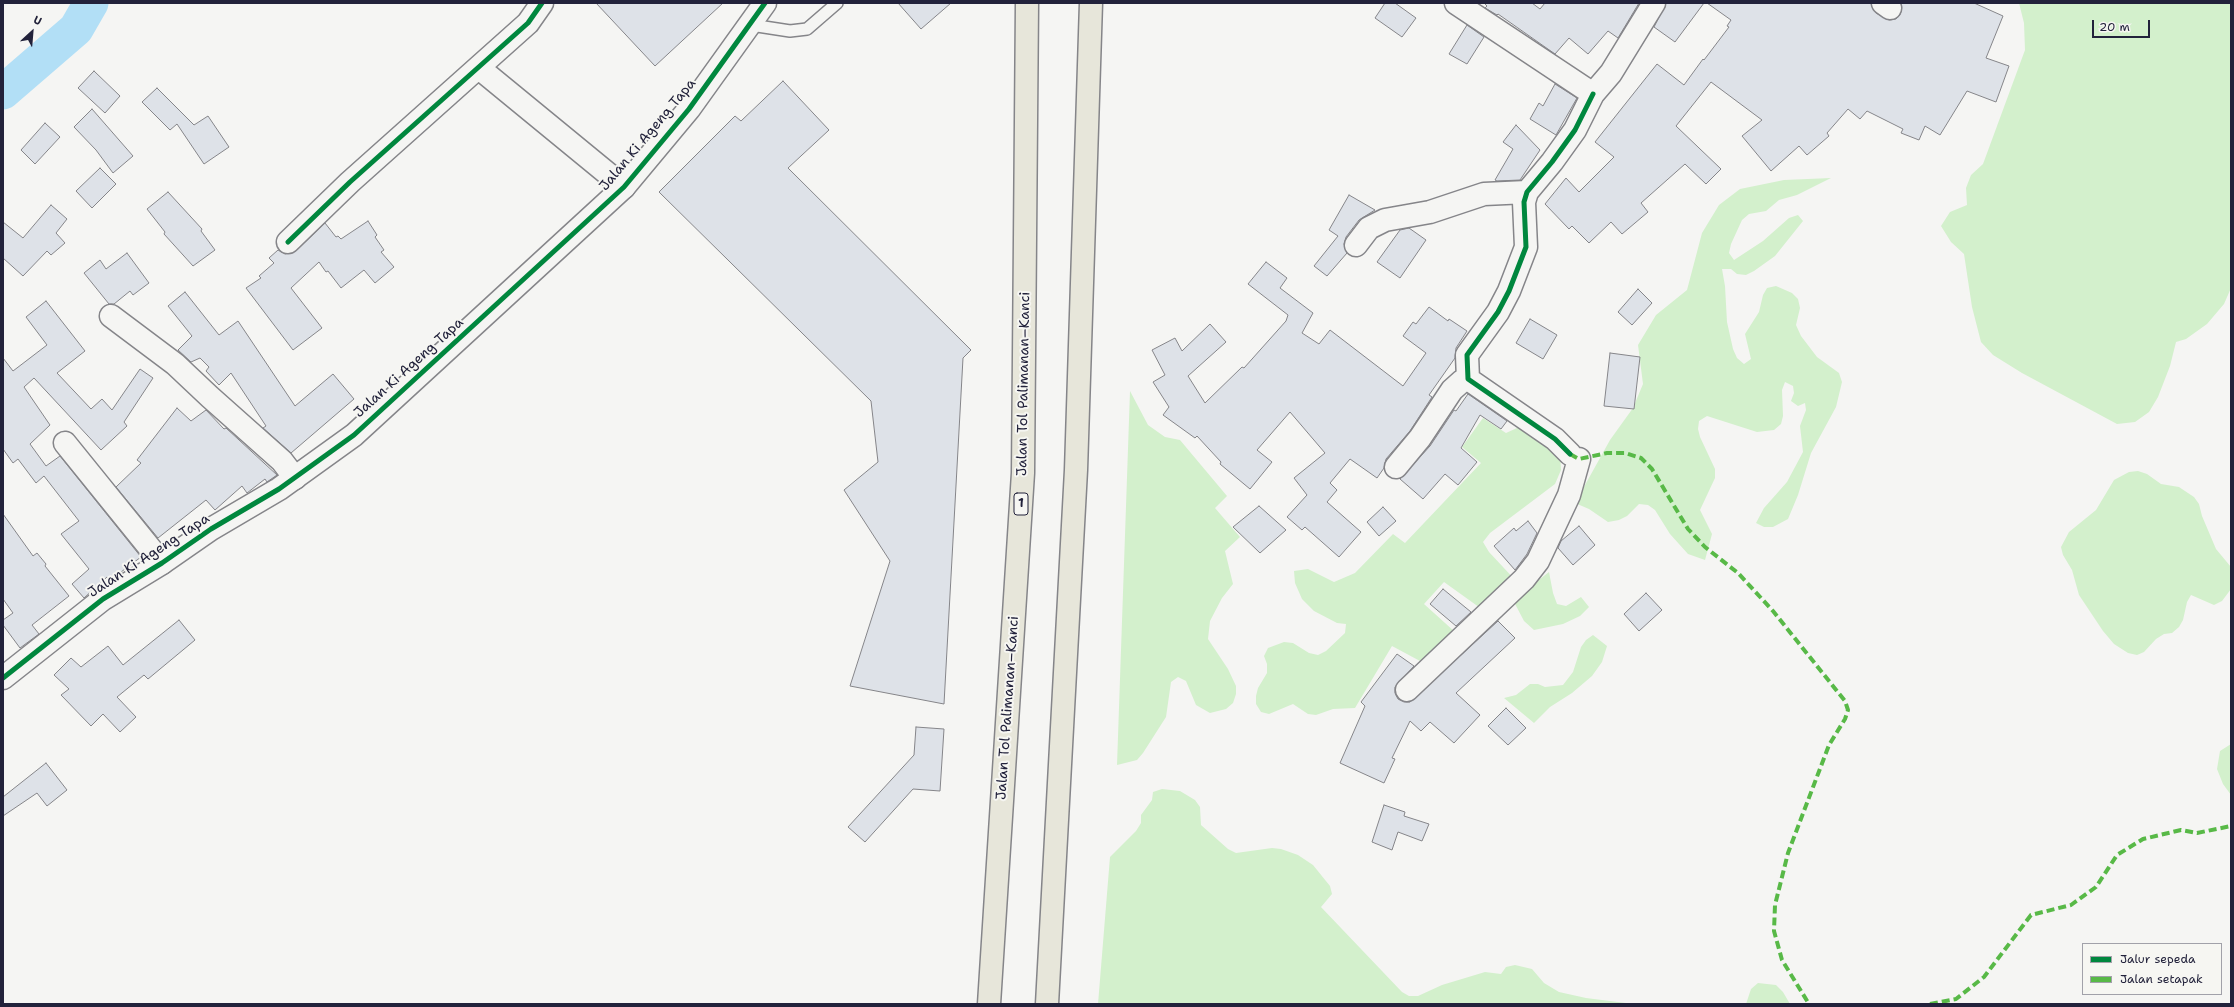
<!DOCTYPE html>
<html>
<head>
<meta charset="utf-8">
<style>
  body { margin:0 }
  #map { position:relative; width:2234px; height:1007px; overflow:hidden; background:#f5f5f3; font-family:"Shantell Sans",sans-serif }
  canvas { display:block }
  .frame { position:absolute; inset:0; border:4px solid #22223b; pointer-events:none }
  .legend { position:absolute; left:2082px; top:943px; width:140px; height:52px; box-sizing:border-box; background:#f6f6f2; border:1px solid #a1a1a9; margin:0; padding:5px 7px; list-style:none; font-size:12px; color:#22223b }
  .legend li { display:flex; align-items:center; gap:8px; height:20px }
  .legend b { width:20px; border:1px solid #a1a1a9 }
  .north { position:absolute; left:12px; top:12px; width:40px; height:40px; -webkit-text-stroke:3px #f6f6f2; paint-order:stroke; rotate:26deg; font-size:11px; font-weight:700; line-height:16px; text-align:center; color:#22223b }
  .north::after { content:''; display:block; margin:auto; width:14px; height:18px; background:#22223b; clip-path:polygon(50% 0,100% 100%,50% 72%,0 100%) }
  .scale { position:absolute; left:2092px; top:20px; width:58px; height:18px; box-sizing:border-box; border:2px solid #22223b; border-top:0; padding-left:5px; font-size:12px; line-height:14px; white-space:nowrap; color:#22223b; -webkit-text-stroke:3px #f6f6f2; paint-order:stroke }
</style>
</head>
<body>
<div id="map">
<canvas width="2234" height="1007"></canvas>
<div class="frame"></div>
<ul class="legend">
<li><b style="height:5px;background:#00873e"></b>Jalur sepeda</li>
<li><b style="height:5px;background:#58b947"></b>Jalan setapak</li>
</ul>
<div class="north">U</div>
<div class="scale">20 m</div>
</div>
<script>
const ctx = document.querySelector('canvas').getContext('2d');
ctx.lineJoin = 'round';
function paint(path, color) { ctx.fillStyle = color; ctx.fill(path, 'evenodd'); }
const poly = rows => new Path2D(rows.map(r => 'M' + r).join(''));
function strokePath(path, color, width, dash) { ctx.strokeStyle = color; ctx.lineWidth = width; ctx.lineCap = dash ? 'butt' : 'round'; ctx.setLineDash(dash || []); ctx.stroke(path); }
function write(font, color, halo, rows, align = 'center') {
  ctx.font = font + ' "Shantell Sans",sans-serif'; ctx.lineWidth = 4; ctx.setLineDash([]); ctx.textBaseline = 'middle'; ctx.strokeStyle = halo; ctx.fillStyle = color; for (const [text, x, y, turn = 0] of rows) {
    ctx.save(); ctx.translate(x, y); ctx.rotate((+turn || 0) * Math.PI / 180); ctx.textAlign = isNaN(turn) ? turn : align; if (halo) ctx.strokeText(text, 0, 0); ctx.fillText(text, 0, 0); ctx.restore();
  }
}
const green = poly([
  [2019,3,2231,3,2231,288,2224,304,2207,324,2186,339,2176,342,2170,366,2158,397,2149,412,2135,422,2117,424,2022,373,1993,355,1981,342,1972,307,1964,254,1951,242,1941,226,1950,212,1967,205,1966,188,1971,175,1983,164,2025,50,2024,23],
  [1831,178,1797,195,1779,200,1766,211,1749,214,1742,220,1731,244,1729,253,1734,260,1763,241,1789,218,1798,215,1803,221,1775,256,1754,271,1746,275,1737,274,1731,269,1722,269,1725,286,1727,322,1733,349,1737,358,1744,364,1751,359,1745,334,1759,312,1763,295,1767,288,1776,286,1792,293,1798,299,1800,308,1796,325,1801,336,1817,357,1839,373,1842,382,1836,407,1811,453,1798,495,1788,519,1773,527,1764,527,1756,523,1764,508,1787,482,1803,452,1800,426,1806,410,1805,403,1798,406,1791,401,1794,393,1793,386,1785,382,1782,390,1783,416,1781,424,1774,430,1757,432,1707,416,1699,421,1698,429,1700,437,1715,469,1715,478,1700,510,1712,534,1705,560,1688,554,1670,534,1655,510,1648,505,1639,504,1627,516,1619,520,1608,522,1589,509,1575,503,1610,440,1633,408,1643,384,1638,345,1656,315,1687,290,1702,233,1719,205,1740,189,1784,180],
  [1130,391,1148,425,1165,437,1180,440,1227,496,1215,508,1240,537,1225,551,1233,584,1222,598,1210,621,1208,639,1228,669,1236,686,1236,694,1233,703,1226,709,1210,713,1196,705,1186,681,1178,677,1171,682,1166,717,1143,753,1137,760,1117,765],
  [1483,418,1506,433,1517,428,1530,427,1560,451,1561,470,1555,484,1490,533,1483,542,1489,552,1517,582,1483,610,1444,582,1424,604,1455,632,1420,661,1392,646,1355,708,1333,709,1316,715,1308,714,1293,704,1269,714,1261,712,1256,704,1256,696,1258,688,1267,673,1267,664,1264,656,1268,648,1284,642,1293,643,1309,653,1318,655,1326,651,1345,633,1346,624,1337,623,1314,611,1302,599,1295,583,1294,571,1308,569,1334,582,1355,573,1393,534,1405,543,1481,463,1462,447],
  [2138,471,2147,474,2161,484,2179,487,2194,497,2199,504,2202,516,2216,549,2231,567,2231,589,2222,601,2214,605,2191,595,2187,602,2183,620,2179,627,2172,633,2164,634,2156,639,2144,652,2137,655,2128,653,2114,644,2103,631,2079,595,2072,570,2063,555,2061,547,2069,532,2096,510,2114,480,2129,472],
  [1549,572,1553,593,1557,604,1566,606,1581,597,1589,607,1580,616,1563,624,1534,630,1524,621,1513,600],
  [1593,635,1607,646,1602,662,1592,676,1572,693,1550,707,1534,723,1504,698,1516,695,1530,684,1538,684,1545,687,1563,685,1573,672,1581,647,1586,640],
  [2231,744,2231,795,2223,784,2217,769,2220,751],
  [1162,789,1180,791,1195,800,1200,807,1201,825,1228,849,1236,853,1272,848,1281,849,1298,855,1313,865,1330,886,1332,894,1321,907,1402,992,1409,996,1418,996,1442,985,1485,972,1501,974,1506,967,1515,965,1532,969,1544,983,1559,992,1586,998,1634,1004,1098,1004,1110,857,1136,831,1141,823,1141,815,1152,800,1153,792],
  [1758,983,1776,985,1783,992,1790,1004,1746,1004,1751,989]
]);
const river = poly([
  [3,92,76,29,91,3]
]);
const building = poly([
  [596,3,723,3,655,66,596,3],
  [898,3,951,3,921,29,898,3],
  [1385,3,1395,3,1416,18,1402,37,1375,18,1385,3],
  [1484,3,1532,3,1540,9,1545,3,1639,3,1618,38,1608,31,1588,54,1569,38,1555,54,1498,14,1497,15,1485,8,1487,6,1484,3],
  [1666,3,1704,3,1675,42,1654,27,1666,3],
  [1707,3,1871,3,1876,13,1889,20,1896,19,1900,15,1901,3,1974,3,2003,16,1986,58,2009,66,1996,102,1967,91,1940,135,1925,126,1919,140,1901,133,1903,129,1867,111,1860,119,1848,109,1827,133,1829,136,1807,155,1799,146,1771,171,1742,136,1762,120,1711,82,1676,126,1721,169,1706,184,1685,164,1641,203,1648,212,1622,234,1611,222,1589,243,1572,226,1569,229,1545,204,1566,178,1579,192,1614,157,1595,142,1657,64,1684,85,1703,59,1704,60,1729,27,1727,26,1731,20,1707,3],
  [1467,25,1484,37,1467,64,1449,54,1467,25],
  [94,71,120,96,105,113,78,88,94,71],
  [783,81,829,130,788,168,971,350,963,358,944,704,850,686,890,561,844,490,878,462,871,401,659,192,735,116,741,121,783,81],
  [1555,84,1577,98,1556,135,1530,119,1539,103,1543,106,1555,84],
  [157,88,194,125,208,116,229,147,204,164,177,124,170,130,142,102,157,88],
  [92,109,133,156,113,173,96,150,74,127,92,109],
  [45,123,60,137,35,164,21,150,45,123],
  [1516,125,1540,150,1520,180,1497,181,1495,180,1513,149,1503,142,1516,125],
  [100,168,116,184,92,208,76,191,100,168],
  [168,192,202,229,201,231,215,250,193,266,164,234,165,232,147,209,168,192],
  [1349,195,1375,210,1359,220,1346,237,1344,244,1347,253,1327,276,1314,266,1338,236,1329,230,1349,195],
  [51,205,67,219,56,233,65,243,51,255,47,251,23,276,3,258,3,222,23,238,51,205],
  [368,221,377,235,375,237,384,250,381,252,394,267,375,283,364,270,341,288,328,271,326,272,319,262,291,288,322,328,293,350,246,288,261,278,259,276,274,263,269,258,278,250,285,254,296,251,325,223,336,237,338,236,341,239,368,221],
  [1409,228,1426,240,1400,278,1377,262,1400,230,1409,228],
  [127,253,149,283,133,295,130,291,114,304,109,304,84,273,100,260,106,269,127,253],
  [1266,262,1287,278,1280,288,1313,313,1302,333,1319,344,1330,330,1403,386,1426,353,1403,336,1413,322,1416,324,1429,307,1448,321,1449,319,1467,331,1456,348,1455,358,1429,395,1432,397,1410,431,1386,459,1384,468,1377,478,1350,459,1330,483,1337,490,1327,502,1361,532,1339,557,1305,527,1302,530,1287,517,1307,495,1294,478,1325,453,1290,412,1257,450,1272,462,1250,489,1220,464,1221,462,1197,436,1195,438,1163,415,1169,407,1153,382,1165,375,1152,350,1175,338,1182,351,1210,324,1226,342,1188,376,1205,403,1242,367,1244,368,1286,321,1288,315,1248,284,1266,262],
  [1638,289,1652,303,1632,325,1618,312,1638,289],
  [185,292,219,335,238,321,295,406,333,374,354,399,291,453,263,428,266,426,231,373,219,385,206,371,209,367,200,358,191,362,178,350,192,336,168,306,185,292],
  [46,301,85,351,57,373,91,409,102,399,112,410,140,369,153,378,124,422,127,426,101,450,34,378,24,387,50,425,30,444,46,466,60,456,141,557,113,578,110,580,107,577,84,598,72,584,89,569,61,534,79,521,44,476,36,483,18,459,13,463,3,449,3,358,13,371,47,345,26,317,46,301],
  [1530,319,1557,335,1543,359,1516,343,1530,319],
  [1610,353,1640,357,1634,409,1604,406,1610,353],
  [1468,394,1507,421,1501,429,1480,415,1461,448,1477,462,1458,485,1445,474,1423,499,1400,479,1430,446,1454,410,1456,411,1468,394],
  [177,408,191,421,206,410,224,429,226,428,277,475,267,482,265,479,247,493,242,486,215,510,206,500,158,538,116,487,141,463,137,460,177,408],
  [1259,506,1286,530,1260,553,1233,527,1259,506],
  [1383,507,1396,521,1379,536,1367,522,1383,507],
  [3,514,33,556,37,553,46,564,45,566,69,596,32,625,39,634,20,648,3,625,3,620,13,613,3,599,3,514],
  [1528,521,1537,533,1527,554,1515,570,1494,546,1514,528,1516,531,1528,521],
  [1579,526,1595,545,1573,565,1558,548,1561,541,1579,526],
  [1443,589,1471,612,1456,626,1430,604,1443,589],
  [1646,593,1662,610,1639,631,1624,614,1646,593],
  [179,620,195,640,148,679,144,675,117,697,136,717,120,732,103,714,91,726,61,695,69,689,54,675,71,658,81,667,108,646,123,665,179,620],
  [1498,621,1515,638,1456,693,1480,715,1454,743,1430,722,1421,731,1410,721,1392,758,1395,759,1384,783,1340,763,1365,706,1361,702,1397,654,1414,666,1395,687,1395,693,1398,699,1404,702,1410,702,1498,621],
  [1506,708,1526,728,1508,745,1488,726,1506,708],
  [916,727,944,729,940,791,913,789,865,842,848,827,914,755,916,727],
  [46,763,67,790,47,806,37,793,3,816,3,797,46,763],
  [1384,805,1405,812,1404,816,1429,824,1422,841,1398,832,1392,850,1372,842,1384,805]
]);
const lane = poly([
  [751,25,790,31,807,29,837,3]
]);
const street = poly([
  [1456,3,1593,94,1611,73,1654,3],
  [1883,3,1890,8],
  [479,68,624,187],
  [288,242,350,182,528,23,542,3],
  [1356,245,1369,228,1385,220,1430,212,1484,194,1527,192],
  [111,316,175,364,210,397,282,461,295,478],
  [65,443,162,563],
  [1570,454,1555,439,1468,379,1467,355,1498,312,1509,291,1526,247,1524,202,1527,192,1552,162,1575,130,1593,94],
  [1396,467,1420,438,1452,390,1462,381,1468,379],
  [1407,690,1524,579,1538,561,1569,495,1579,459]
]);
const secondary = poly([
  [3,678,103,599,162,563,211,529,279,489,354,435,624,187,689,109,765,3]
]);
const highway = poly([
  [989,1004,1023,473,1027,3],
  [1047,1004,1076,470,1091,3]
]);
const quiet = poly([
  [1570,454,1579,459,1607,453,1625,453,1641,458,1652,469,1688,529,1705,547,1738,573,1773,611,1845,701,1848,710,1845,719,1829,745,1788,853,1775,905,1774,931,1782,960,1809,1004],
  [1930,1004,1956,999,1984,977,2031,915,2071,905,2096,887,2117,855,2143,839,2181,830,2197,833,2231,826]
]);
const cycleway = poly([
  [288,242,350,182,528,23,542,3],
  [1570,454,1555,439,1468,379,1467,355,1498,312,1509,291,1526,247,1524,202,1527,192,1552,162,1575,130,1593,94],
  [3,678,103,599,162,563,211,529,279,489,354,435,624,187,689,109,765,3]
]);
const shields = [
  [1021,504,14]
];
const shieldNames = [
  ["1",1021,504]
];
const streetNames = [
  ["Jalan Ki Ageng Tapa",648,135,-50],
  ["Jalan Ki Ageng Tapa",409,368,-42],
  ["Jalan Tol Palimanan–Kanci",1024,384,-89],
  ["Jalan Ki Ageng Tapa",149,556,-33],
  ["Jalan Tol Palimanan–Kanci",1008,708,-86]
];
paint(green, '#d3f0cc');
strokePath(river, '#b2dff6', 35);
paint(building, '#dee2e8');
strokePath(building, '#858589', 1);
strokePath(lane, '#858589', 14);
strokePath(street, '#858589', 25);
strokePath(secondary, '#858589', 25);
strokePath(highway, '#858589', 25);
strokePath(lane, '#f5f5f3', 11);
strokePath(street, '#f5f5f3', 22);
strokePath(secondary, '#f5f5f3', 22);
strokePath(highway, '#e7e6da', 22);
strokePath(quiet, '#58b947', 4, [8, 4]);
strokePath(cycleway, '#00873e', 5);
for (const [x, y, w] of shields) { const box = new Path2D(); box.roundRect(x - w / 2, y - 11, w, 22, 3); ctx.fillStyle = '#f6f6f2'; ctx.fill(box); strokePath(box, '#22223b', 1); }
write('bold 13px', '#22223b', null, shieldNames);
write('14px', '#22223b', '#f6f6f2', streetNames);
</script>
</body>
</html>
